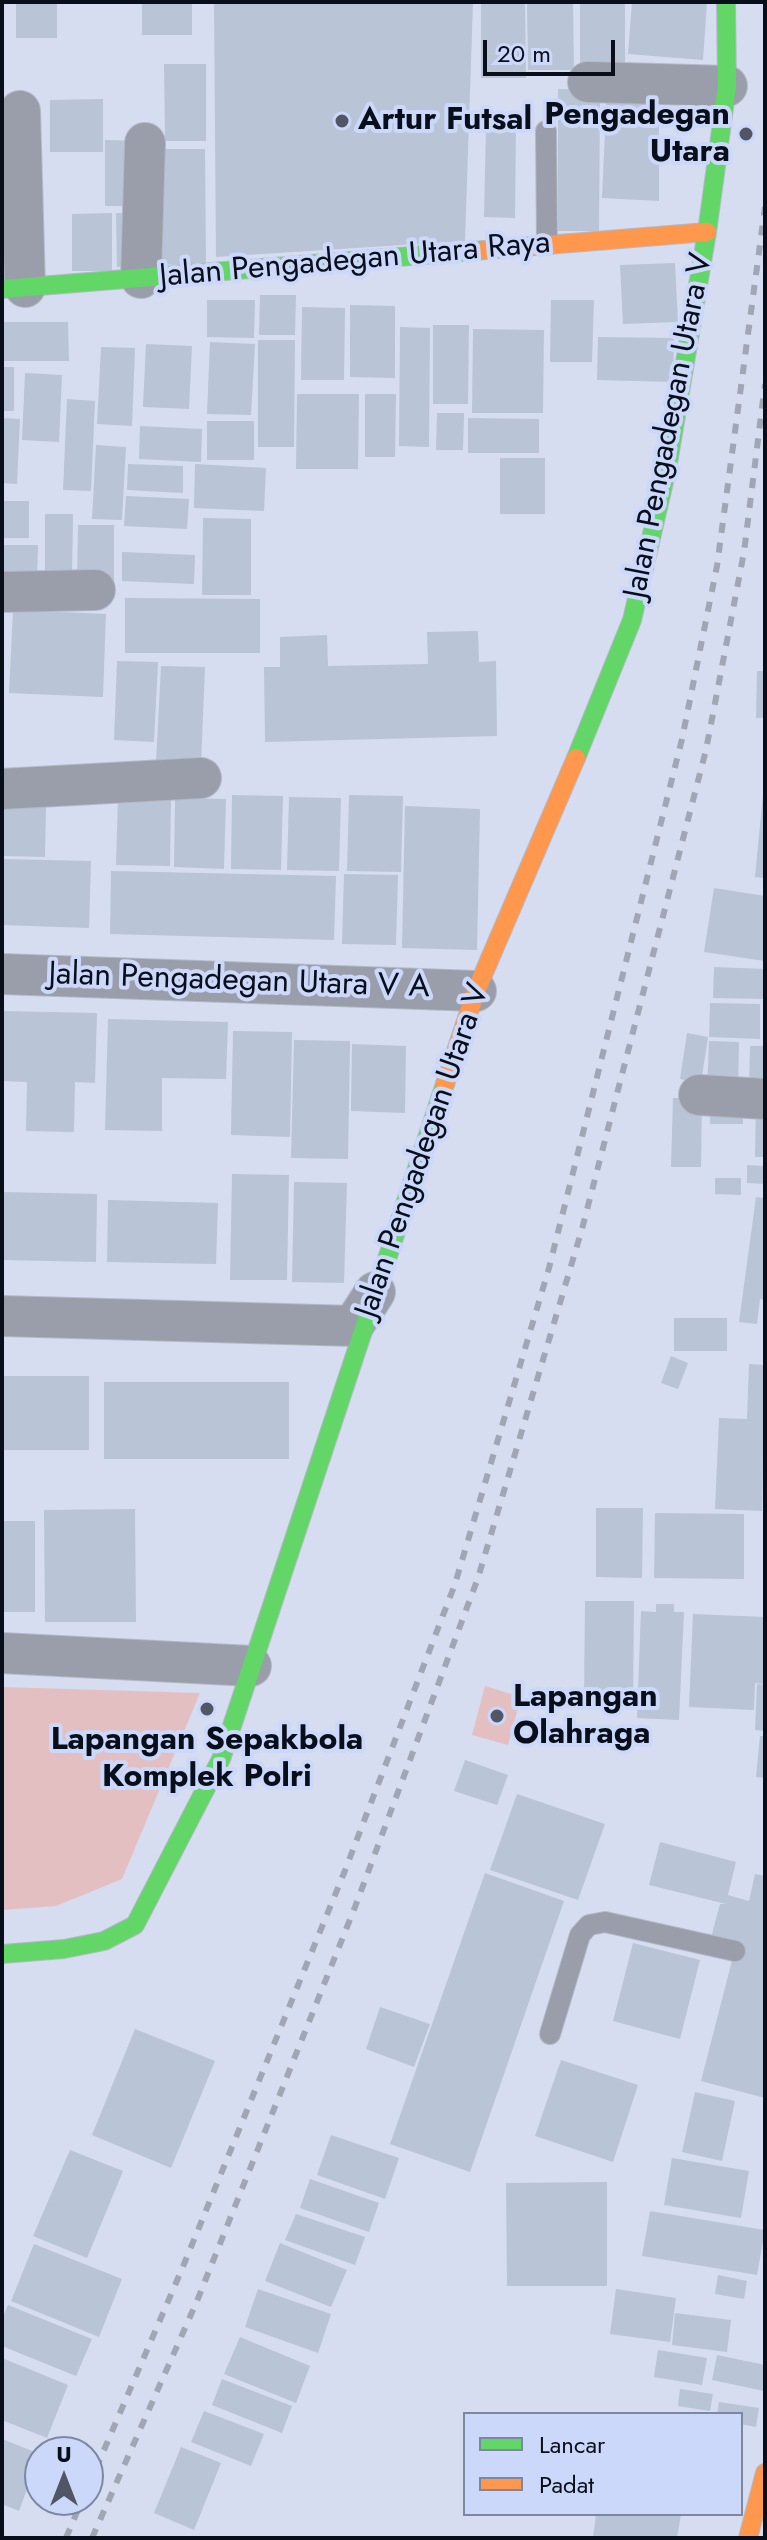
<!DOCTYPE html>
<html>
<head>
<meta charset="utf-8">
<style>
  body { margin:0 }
  #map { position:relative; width:767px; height:2540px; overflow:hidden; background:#d6ddf0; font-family:Jost,sans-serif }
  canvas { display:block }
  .frame { position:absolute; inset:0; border:4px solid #090e1b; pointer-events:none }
  .legend { position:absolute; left:463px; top:2412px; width:280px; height:104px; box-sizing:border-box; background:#cbd8fa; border:2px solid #7d87a1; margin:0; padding:10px 14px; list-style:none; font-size:24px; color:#090e1b }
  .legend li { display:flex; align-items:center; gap:16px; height:40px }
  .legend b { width:40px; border:2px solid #7d87a1 }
  .north { position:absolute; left:24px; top:2436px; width:80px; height:80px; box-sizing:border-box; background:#cbd8fa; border:2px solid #7d87a1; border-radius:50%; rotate:0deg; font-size:22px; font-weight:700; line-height:32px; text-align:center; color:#090e1b }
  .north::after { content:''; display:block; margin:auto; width:28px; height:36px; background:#515666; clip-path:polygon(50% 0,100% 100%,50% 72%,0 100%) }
  .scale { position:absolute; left:483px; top:40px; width:132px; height:36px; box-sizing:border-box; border:4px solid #090e1b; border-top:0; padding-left:10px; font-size:24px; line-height:28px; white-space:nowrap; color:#090e1b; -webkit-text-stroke:6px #cbd8fa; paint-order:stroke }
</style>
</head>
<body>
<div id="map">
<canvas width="767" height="2540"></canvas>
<div class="frame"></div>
<ul class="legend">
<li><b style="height:10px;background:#63d668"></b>Lancar</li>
<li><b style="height:10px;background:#ff974d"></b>Padat</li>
</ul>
<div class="north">U</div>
<div class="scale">20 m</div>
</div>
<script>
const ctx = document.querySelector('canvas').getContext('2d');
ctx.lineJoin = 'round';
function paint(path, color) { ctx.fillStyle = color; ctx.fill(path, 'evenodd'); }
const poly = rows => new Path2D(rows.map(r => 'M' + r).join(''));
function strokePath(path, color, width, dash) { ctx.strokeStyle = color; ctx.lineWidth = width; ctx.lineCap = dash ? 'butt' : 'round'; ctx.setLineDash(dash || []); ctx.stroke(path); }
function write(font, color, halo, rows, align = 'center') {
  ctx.font = font + ' Jost,sans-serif'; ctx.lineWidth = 8; ctx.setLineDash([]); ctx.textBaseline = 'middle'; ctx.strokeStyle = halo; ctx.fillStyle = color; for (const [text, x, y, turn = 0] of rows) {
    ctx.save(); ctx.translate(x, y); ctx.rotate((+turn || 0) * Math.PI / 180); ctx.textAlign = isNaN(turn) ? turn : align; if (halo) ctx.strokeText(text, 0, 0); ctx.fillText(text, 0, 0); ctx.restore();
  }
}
const green = poly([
  [485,1686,521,1697,508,1745,472,1735],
  [2,1687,200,1693,122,1879,56,1906,2,1910]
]);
const building = poly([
  [16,2,57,2,57,38,16,38],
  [142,2,192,2,192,35,142,35],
  [214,2,473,2,465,241,216,257],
  [481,2,525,2,526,78,481,78],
  [527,2,573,2,574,70,528,70],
  [580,2,625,2,625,63,580,63],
  [632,2,707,2,703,60,628,54],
  [164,64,206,64,206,141,165,141],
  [607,86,659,90,659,201,602,198],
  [558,89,600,90,599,231,558,231],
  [103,99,103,152,50,152,50,100],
  [486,124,516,125,515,218,484,217],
  [105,140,142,141,141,206,105,206],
  [153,149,205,149,206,266,151,264],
  [112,213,112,271,72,271,72,214],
  [116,213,140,214,138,265,117,267],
  [675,263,678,322,623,324,620,265],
  [260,295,296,295,295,335,259,335],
  [207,300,255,300,254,338,207,337],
  [551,300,594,300,592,362,550,362],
  [350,305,395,306,395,378,350,377],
  [302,307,345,308,344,380,301,380],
  [2,322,68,322,69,361,2,361],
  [433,325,469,325,468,404,433,404],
  [400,327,430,328,429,447,399,446],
  [473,329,544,330,543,413,472,413],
  [598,337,674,338,673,382,597,380],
  [258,340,295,340,294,447,258,447],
  [210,342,255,344,251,415,207,414],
  [146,344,192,346,189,409,143,407],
  [101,347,135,348,132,426,97,424],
  [2,367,14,367,14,411,2,411],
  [25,373,62,375,59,442,22,440],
  [297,394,359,394,358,469,296,469],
  [365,394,396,394,395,457,365,457],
  [67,399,95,401,91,491,63,490],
  [437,413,464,413,463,450,436,450],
  [2,418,20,419,17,484,2,483],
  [468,418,539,419,539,453,468,453],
  [207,421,254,421,254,460,207,460],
  [140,426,202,429,201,462,139,459],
  [96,445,126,447,122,520,92,519],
  [500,458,545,458,545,514,500,514],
  [128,464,183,466,183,493,127,490],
  [195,464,266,468,264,511,194,508],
  [126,496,189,499,187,529,124,526],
  [2,501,29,501,29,538,2,538],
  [45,514,73,514,72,577,45,577],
  [203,518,251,519,251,595,202,595],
  [78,525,114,525,114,584,77,584],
  [2,545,38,545,37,581,2,581],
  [122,552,195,555,194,584,122,581],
  [125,598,260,599,260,653,125,653],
  [13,610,106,614,103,697,9,693],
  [478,631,479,662,496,661,497,736,265,742,264,667,280,667,280,637,327,635,328,666,428,664,427,632],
  [117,661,158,662,154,742,114,740],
  [161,666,205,667,201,765,156,763],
  [757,671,765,671,765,718,756,718],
  [763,794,765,794,765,878,755,877],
  [232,795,283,796,281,870,231,869],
  [349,795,403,796,401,872,347,871],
  [289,797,341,798,339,871,287,870],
  [118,798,171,799,170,866,116,865],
  [175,798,226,799,224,869,174,867],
  [2,805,46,806,45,857,2,856],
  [405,806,480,809,477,950,402,948],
  [2,859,91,861,89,928,2,925],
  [111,871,336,876,334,940,110,934],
  [344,874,398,875,396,945,342,944],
  [714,888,765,896,765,961,704,952],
  [714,967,765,969,765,999,713,998],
  [710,1003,760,1004,760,1039,709,1037],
  [2,1011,97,1013,95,1083,75,1082,74,1132,26,1131,27,1082,2,1081],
  [108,1019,228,1022,226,1079,162,1078,162,1131,105,1130],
  [233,1031,292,1032,290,1137,231,1135],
  [687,1033,708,1037,701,1083,680,1079],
  [294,1040,350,1041,348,1159,291,1158],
  [709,1041,739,1042,738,1092,707,1092],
  [352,1044,406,1046,405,1113,351,1111],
  [750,1046,765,1046,765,1091,749,1091],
  [673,1098,702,1098,701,1167,671,1167],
  [710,1100,743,1100,743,1124,710,1124],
  [756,1100,765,1100,765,1157,755,1157],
  [747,1165,765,1166,765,1184,747,1183],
  [232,1174,289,1175,287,1280,230,1280],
  [715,1178,741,1178,741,1195,715,1194],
  [294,1182,347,1183,344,1283,292,1282],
  [2,1192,97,1194,96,1262,2,1260],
  [756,1197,765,1198,765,1300,760,1299,757,1324,739,1322],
  [108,1200,218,1203,216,1264,107,1262],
  [674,1318,727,1318,727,1351,674,1351],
  [671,1356,688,1363,678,1389,661,1383],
  [749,1364,765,1365,762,1511,715,1509,719,1418,747,1419],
  [2,1376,89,1376,89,1450,2,1450],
  [104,1382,289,1382,289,1459,104,1459],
  [596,1508,643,1508,642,1578,596,1577],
  [135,1509,136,1622,45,1622,44,1510],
  [655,1513,744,1514,744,1579,654,1578],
  [2,1521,35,1521,35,1612,2,1612],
  [585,1601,634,1601,633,1702,584,1701],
  [656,1604,674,1604,674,1612,684,1612,679,1720,637,1718,641,1611,656,1612],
  [693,1614,765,1617,763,1684,755,1683,754,1710,689,1707],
  [757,1684,765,1685,765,1731,755,1730],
  [760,1736,765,1736,765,1778,756,1777],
  [465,1760,508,1775,497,1805,454,1791],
  [517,1794,605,1824,578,1900,490,1870],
  [660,1842,736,1862,728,1895,749,1901,755,1874,765,1876,765,2098,701,2081,736,1945,711,1938,720,1904,726,1904,649,1885],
  [485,1873,564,1901,470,2172,390,2144],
  [633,1943,700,1960,680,2039,613,2021],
  [380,2007,430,2024,414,2067,366,2049],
  [135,2029,215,2061,171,2168,92,2135],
  [561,2060,638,2085,613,2162,535,2136],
  [695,2092,735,2101,722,2161,682,2152],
  [331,2135,399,2158,385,2199,317,2175],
  [70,2150,123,2171,87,2258,33,2236],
  [672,2158,749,2171,741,2218,664,2205],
  [310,2179,379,2203,369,2232,300,2208],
  [607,2182,607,2286,507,2286,506,2183],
  [650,2211,765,2230,757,2275,642,2256],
  [296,2214,365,2237,355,2265,285,2240],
  [280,2243,347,2270,331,2307,265,2281],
  [34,2244,122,2279,99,2337,11,2301],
  [718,2275,747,2281,744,2299,715,2294],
  [258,2289,331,2314,318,2353,245,2327],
  [616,2289,676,2298,670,2342,610,2334],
  [8,2305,92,2339,76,2376,2,2346,2,2319],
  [675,2313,731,2320,727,2352,672,2345],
  [240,2337,310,2366,296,2403,224,2374],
  [658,2350,707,2358,702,2385,654,2377],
  [717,2355,765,2365,764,2391,712,2380],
  [2,2358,68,2385,47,2438,2,2420],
  [222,2379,292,2406,282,2433,212,2405],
  [680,2389,713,2394,710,2411,678,2406],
  [719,2402,759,2408,756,2427,741,2424,741,2414,717,2414],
  [204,2411,264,2434,251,2466,191,2442],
  [2,2439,40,2454,19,2511,2,2504],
  [181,2447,221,2463,194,2530,154,2513],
  [596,2514,681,2514,677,2538,593,2538]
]);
const lane = poly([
  [546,131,547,245],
  [550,2034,580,1935,589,1925,605,1922,735,1951]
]);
const street = poly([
  [588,82,727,86],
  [20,111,25,287],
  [141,278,145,143],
  [2,592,95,590],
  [2,789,201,778],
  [2,974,476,991],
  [699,1095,765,1099],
  [2,1316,353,1326,375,1292],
  [2,1653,251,1666]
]);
const fast = poly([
  [2,289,485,250],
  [576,758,632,620,667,469,707,232,727,86,726,2],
  [2,1954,64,1949,104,1941,135,1925,221,1759,445,1084]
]);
const slow = poly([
  [485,250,707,232],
  [445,1084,476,991,576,758],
  [748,2538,765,2473]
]);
const rail = poly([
  [88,2487,182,2269,344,1873,455,1584,549,1268,682,739,717,566,765,207],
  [66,2538,82,2500],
  [92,2538,197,2301,355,1907,478,1578,582,1229,706,750,744,552,765,384]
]);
const markers = [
  [342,121,8,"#515666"],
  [746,134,8,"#515666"],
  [207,1709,8,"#515666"],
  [497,1716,8,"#515666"]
];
const poiNames = [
  ["Pengadegan",730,116,"right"],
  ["Utara",730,153,"right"],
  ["Artur Futsal",358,121],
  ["Lapangan",513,1698],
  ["Olahraga",513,1735],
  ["Lapangan Sepakbola",207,1741,"center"],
  ["Komplek Polri",207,1778,"center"]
];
const streetNames = [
  ["Jalan Pengadegan Utara Raya",355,261,-5],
  ["Jalan Pengadegan Utara V",670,426,-79],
  ["Jalan Pengadegan Utara V A",239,982,2],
  ["Jalan Pengadegan Utara V",424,1151,-71]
];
paint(green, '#e3bfc2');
paint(building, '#b9c4d6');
strokePath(lane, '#b3b9c7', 22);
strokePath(street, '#b3b9c7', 42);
strokePath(fast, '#b3b9c7', 20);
strokePath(slow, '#b3b9c7', 20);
strokePath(lane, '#9a9eaa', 20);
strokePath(street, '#9a9eaa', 40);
strokePath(fast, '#63d668', 18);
strokePath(slow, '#ff974d', 18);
strokePath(rail, '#a0a6b3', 6, [10, 10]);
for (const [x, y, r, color] of markers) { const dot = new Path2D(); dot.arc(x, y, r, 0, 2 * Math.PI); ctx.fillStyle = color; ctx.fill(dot); strokePath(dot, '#cbd8fa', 3); }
write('bold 32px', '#090e1b', '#cbd8fa', poiNames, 'left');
write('32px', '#090e1b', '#cbd8fa', streetNames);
</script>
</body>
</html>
